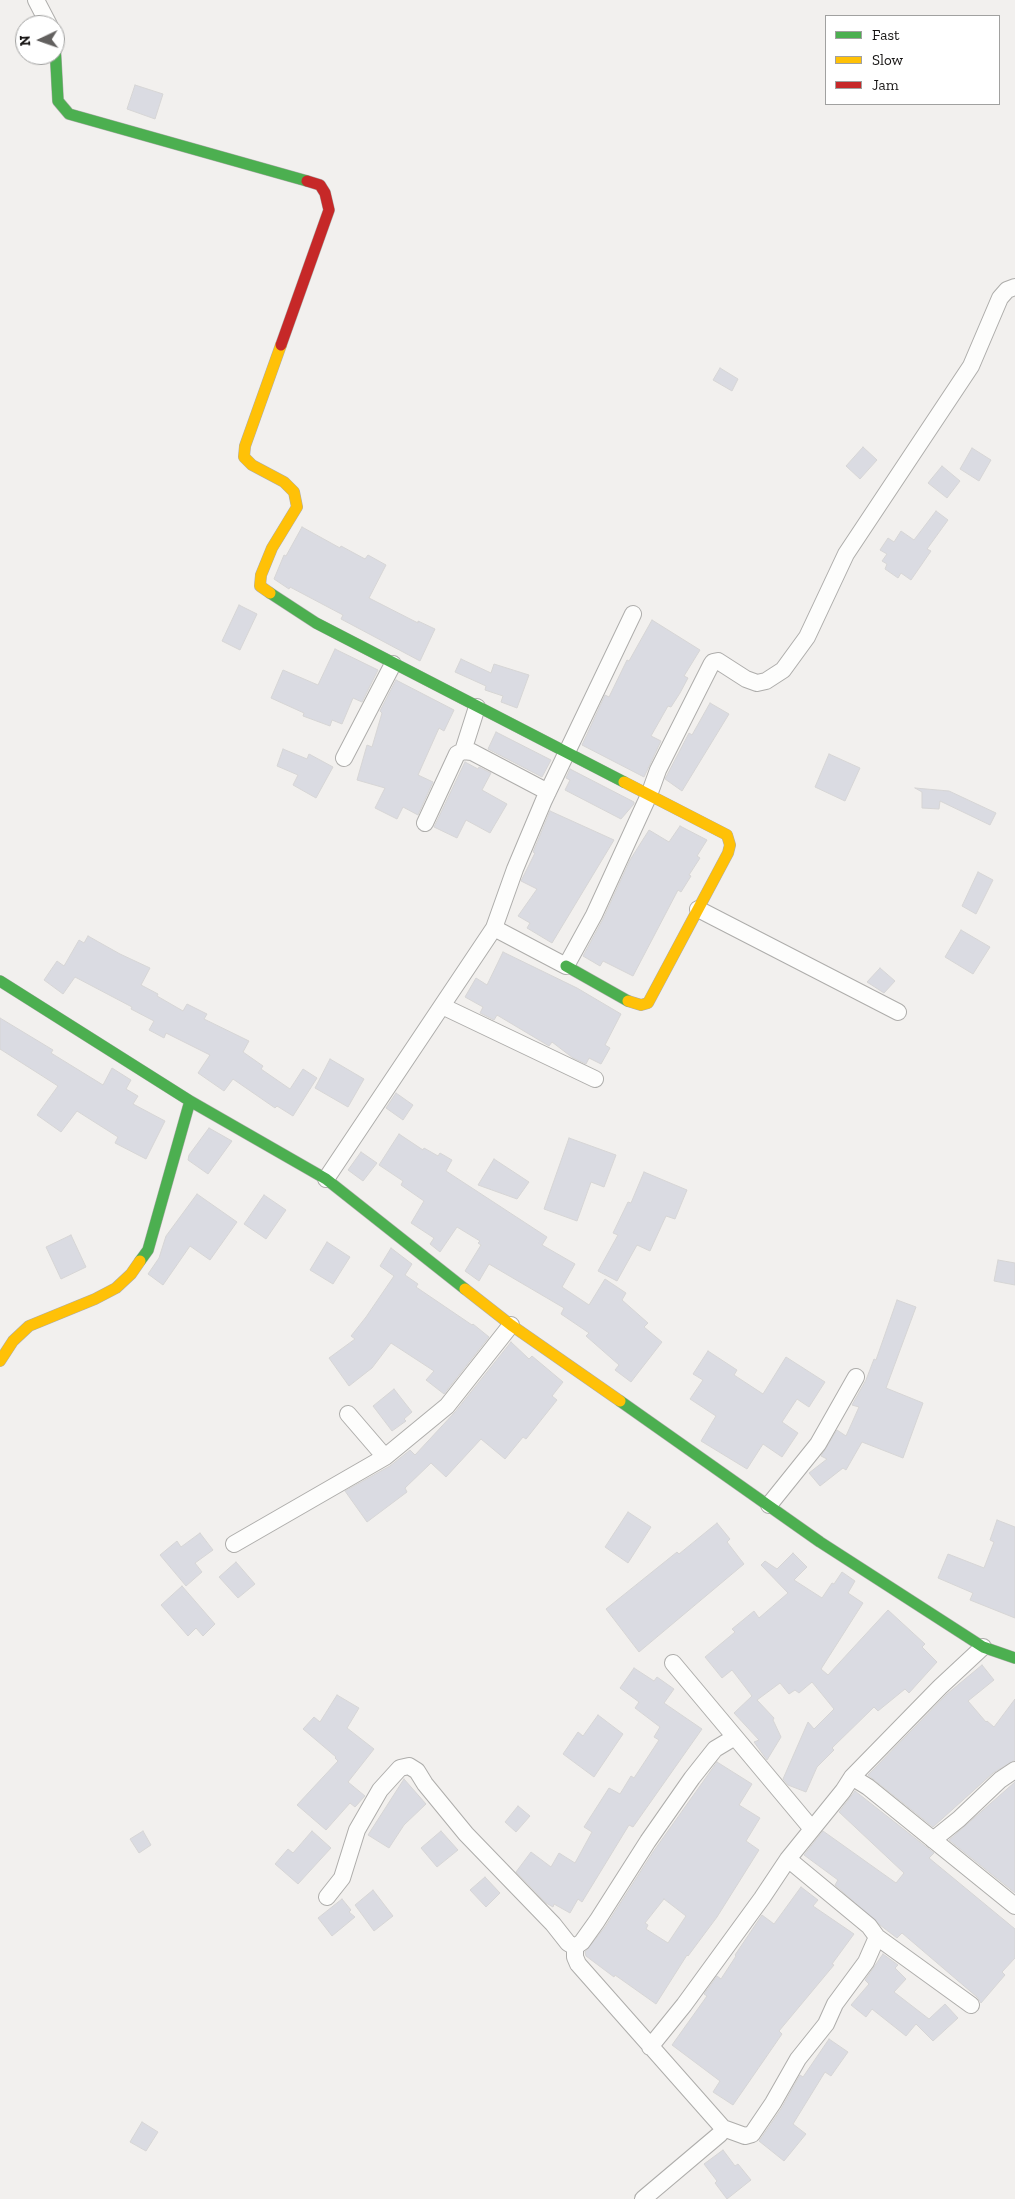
<!DOCTYPE html>
<html>
<head>
<meta charset="utf-8">
<style>
  body { margin:0 }
  #map { position:relative; width:1015px; height:2199px; overflow:hidden; background:#f2f0ee; font-family:"Zilla Slab",serif }
  canvas { display:block }
  .legend { position:absolute; left:825px; top:15px; width:175px; height:90px; box-sizing:border-box; background:#fff; border:1px solid #a1a1a0; margin:0; padding:6px 9px; list-style:none; font-size:15px; color:#151312 }
  .legend li { display:flex; align-items:center; gap:10px; height:25px }
  .legend b { width:25px; border:1px solid #a1a1a0 }
  .north { position:absolute; left:15px; top:15px; width:50px; height:50px; box-sizing:border-box; background:#fff; border:1px solid #a1a1a0; border-radius:50%; rotate:267deg; font-size:14px; font-weight:700; line-height:20px; text-align:center; color:#151312 }
  .north::after { content:''; display:block; margin:auto; width:18px; height:22px; background:#62605f; clip-path:polygon(50% 0,100% 100%,50% 72%,0 100%) }
</style>
</head>
<body>
<div id="map">
<canvas width="1015" height="2199"></canvas>
<ul class="legend">
<li><b style="height:6px;background:#4caf50"></b>Fast</li>
<li><b style="height:6px;background:#ffc107"></b>Slow</li>
<li><b style="height:6px;background:#c62828"></b>Jam</li>
</ul>
<div class="north">N</div>
</div>
<script>
const ctx = document.querySelector('canvas').getContext('2d');
ctx.lineJoin = 'round';
function paint(path, color) { ctx.fillStyle = color; ctx.fill(path, 'evenodd'); }
const poly = rows => new Path2D(rows.map(r => 'M' + r).join(''));
function strokePath(path, color, width, dash) { ctx.strokeStyle = color; ctx.lineWidth = width; ctx.lineCap = dash ? 'butt' : 'round'; ctx.setLineDash(dash || []); ctx.stroke(path); }
const building = poly([
  [135,85,163,94,155,119,127,109,135,85],
  [720,368,738,379,732,391,713,380,720,368],
  [863,447,877,460,860,479,846,466,863,447],
  [972,448,991,460,979,481,960,469,972,448],
  [942,466,960,481,947,498,928,483,942,466],
  [936,511,948,520,927,549,931,551,911,580,901,573,898,578,885,569,887,564,882,561,887,554,880,550,888,538,894,542,901,531,914,540,936,511],
  [302,527,340,548,341,546,365,559,368,555,386,565,369,598,418,623,418,621,435,629,420,661,341,619,343,615,290,587,289,589,274,579,284,555,286,556,302,527],
  [239,605,257,614,240,650,222,641,239,605],
  [652,620,700,650,684,676,688,678,680,693,671,707,668,706,651,736,661,741,644,777,582,745,605,695,609,697,627,660,629,661,652,620],
  [335,649,378,670,362,702,353,698,342,724,332,720,330,726,303,716,304,713,271,698,283,670,318,685,335,649],
  [461,659,491,673,494,664,529,675,517,708,501,702,503,696,485,690,486,686,455,672,461,659],
  [396,680,454,710,444,731,439,728,418,775,433,782,418,815,403,807,397,819,375,808,385,788,357,780,367,745,372,747,382,713,380,711,396,680],
  [710,703,729,714,682,791,665,779,689,733,692,735,710,703],
  [496,732,551,760,542,777,488,749,496,732],
  [283,749,307,759,309,754,333,767,316,798,293,785,298,775,277,766,283,749],
  [829,754,860,768,845,801,815,787,829,754],
  [465,762,478,769,479,767,491,773,482,790,507,804,490,833,466,820,457,838,434,827,465,762],
  [570,769,634,802,634,804,621,819,565,790,570,780,566,778,570,769],
  [915,788,949,791,996,813,990,825,940,801,939,809,922,808,922,792,915,788],
  [550,811,614,840,552,943,527,928,530,923,518,916,537,889,521,881,535,853,533,852,550,811],
  [680,826,707,840,697,856,700,858,689,875,691,876,681,892,678,890,633,976,603,961,600,966,583,956,603,919,630,860,649,830,669,842,680,826],
  [978,872,993,880,976,914,962,906,978,872],
  [961,930,990,947,973,974,945,957,961,930],
  [88,936,120,954,150,968,141,985,158,994,157,996,183,1011,187,1004,207,1014,204,1019,249,1041,243,1052,263,1066,261,1069,290,1089,303,1069,317,1078,293,1116,277,1106,275,1108,233,1079,224,1091,198,1073,210,1055,166,1033,164,1038,149,1030,154,1021,131,1009,132,1007,75,977,63,994,44,980,57,961,64,966,79,940,84,943,88,936],
  [503,952,577,988,621,1014,605,1045,610,1048,601,1064,589,1058,586,1064,573,1058,552,1042,549,1046,497,1015,494,1020,480,1013,483,1007,465,997,476,978,487,985,503,952],
  [880,968,895,981,884,993,867,982,880,968],
  [0,1018,53,1050,51,1053,103,1085,112,1068,131,1080,126,1089,138,1096,133,1104,165,1121,146,1159,115,1143,118,1137,77,1111,61,1132,37,1115,58,1086,0,1049,0,1018],
  [330,1059,364,1079,348,1107,315,1088,330,1059],
  [396,1093,413,1105,403,1120,386,1108,396,1093],
  [209,1128,232,1141,208,1174,188,1160,189,1155,209,1128],
  [399,1134,423,1150,424,1148,438,1156,440,1153,452,1160,446,1171,547,1237,542,1245,575,1264,562,1287,589,1305,605,1279,626,1293,622,1300,648,1323,644,1327,662,1342,631,1382,615,1370,619,1365,586,1336,589,1333,561,1314,564,1308,489,1264,479,1281,465,1271,481,1245,478,1243,480,1241,457,1227,440,1252,430,1244,434,1238,411,1223,424,1201,401,1185,403,1181,379,1165,399,1134],
  [569,1138,616,1155,604,1187,591,1182,577,1221,544,1209,569,1138],
  [361,1152,377,1163,363,1181,348,1170,361,1152],
  [494,1159,529,1182,517,1199,478,1185,494,1159],
  [644,1172,687,1190,675,1219,666,1216,650,1251,637,1245,617,1281,598,1271,618,1235,613,1233,628,1202,631,1203,644,1172],
  [197,1194,237,1222,210,1260,190,1246,163,1285,148,1274,159,1258,166,1236,197,1194],
  [264,1195,286,1210,266,1239,244,1224,264,1195],
  [71,1235,86,1267,61,1279,46,1247,71,1235],
  [327,1242,350,1257,333,1284,310,1270,327,1242],
  [391,1248,412,1264,405,1275,418,1284,416,1287,472,1325,473,1324,489,1337,444,1394,426,1380,434,1371,391,1343,372,1368,349,1386,329,1358,355,1339,351,1336,366,1317,394,1276,380,1266,391,1248],
  [998,1260,1015,1263,1015,1285,994,1281,998,1260],
  [897,1300,916,1307,886,1388,923,1403,903,1458,862,1442,846,1470,843,1468,820,1486,809,1473,827,1459,821,1456,837,1430,846,1436,859,1407,852,1405,866,1380,874,1359,876,1360,897,1300],
  [511,1342,529,1359,532,1356,563,1382,552,1396,557,1400,526,1439,523,1437,505,1459,481,1439,446,1477,431,1463,405,1488,407,1492,367,1522,345,1491,390,1466,410,1450,415,1455,455,1412,511,1342],
  [708,1351,737,1370,734,1375,763,1394,786,1357,825,1382,809,1407,797,1399,782,1422,798,1433,782,1457,763,1444,747,1469,701,1441,716,1416,690,1399,703,1380,693,1374,708,1351],
  [394,1389,412,1412,404,1419,406,1421,392,1431,373,1406,394,1389],
  [628,1512,651,1527,628,1563,605,1547,628,1512],
  [997,1520,1015,1527,1015,1618,970,1600,973,1593,938,1578,948,1554,984,1568,994,1542,990,1540,997,1520],
  [717,1523,730,1539,727,1542,744,1564,639,1652,606,1609,677,1552,679,1554,717,1523],
  [200,1533,213,1550,195,1563,202,1572,186,1586,160,1555,177,1541,181,1547,200,1533],
  [793,1553,807,1567,794,1580,822,1598,832,1583,834,1584,842,1572,855,1581,848,1593,863,1603,821,1669,828,1675,888,1610,925,1644,922,1647,937,1662,909,1693,905,1689,878,1711,874,1707,832,1748,834,1750,817,1767,806,1792,788,1785,783,1779,808,1722,814,1729,834,1709,812,1682,799,1693,795,1690,789,1694,780,1683,757,1700,774,1718,773,1720,781,1737,767,1760,754,1742,759,1740,734,1713,752,1696,732,1670,722,1678,705,1657,735,1632,732,1629,754,1611,759,1618,788,1593,761,1565,765,1561,777,1569,793,1553],
  [236,1562,255,1584,238,1598,219,1577,236,1562],
  [182,1586,215,1624,203,1636,196,1628,188,1636,161,1605,182,1586],
  [982,1665,994,1680,968,1701,986,1722,987,1721,994,1727,1015,1699,1015,1760,993,1773,933,1827,868,1775,947,1694,982,1665],
  [634,1668,654,1681,657,1677,674,1689,664,1703,702,1729,633,1827,629,1825,582,1902,578,1899,570,1913,554,1904,553,1907,546,1903,516,1872,531,1852,551,1867,559,1853,575,1863,592,1832,584,1827,609,1788,620,1794,631,1776,634,1778,659,1740,654,1737,660,1727,635,1708,639,1702,620,1688,634,1668],
  [337,1695,359,1708,347,1728,374,1749,348,1782,365,1796,355,1807,350,1803,326,1830,297,1805,338,1761,335,1758,336,1757,303,1729,314,1717,320,1722,337,1695],
  [598,1715,623,1734,594,1777,563,1754,578,1732,583,1736,598,1715],
  [717,1762,752,1784,739,1805,760,1818,746,1841,759,1850,717,1917,688,1956,687,1955,656,2004,615,1975,614,1977,586,1956,585,1952,605,1927,653,1852,717,1762],
  [664,1899,686,1916,668,1943,646,1929,648,1925,645,1923,664,1899],
  [404,1779,426,1804,404,1825,389,1848,368,1835,404,1779],
  [1015,1782,1015,1893,949,1840,1015,1782],
  [855,1791,934,1853,929,1858,1015,1929,1015,1958,1002,1972,1005,1975,981,2003,977,1997,902,1933,897,1938,880,1925,835,1885,838,1880,804,1855,823,1831,896,1883,904,1873,839,1812,855,1791],
  [518,1806,530,1816,516,1832,505,1822,518,1806],
  [143,1831,151,1845,139,1853,130,1839,143,1831],
  [312,1831,331,1848,298,1884,275,1864,288,1849,293,1853,312,1831],
  [441,1831,458,1850,437,1867,421,1848,441,1831],
  [485,1877,500,1893,486,1907,470,1890,485,1877],
  [801,1887,818,1900,813,1906,854,1934,832,1964,834,1965,779,2031,782,2034,733,2105,713,2092,720,2081,672,2045,707,1996,704,1994,717,1976,721,1979,736,1956,735,1955,762,1915,774,1924,801,1887],
  [373,1890,393,1916,374,1931,355,1905,373,1890],
  [342,1899,351,1910,349,1912,355,1917,332,1936,318,1918,342,1899],
  [883,1954,898,1965,895,1968,906,1979,894,1992,929,2019,945,2004,958,2018,933,2041,916,2024,906,2036,872,2009,866,2017,851,2005,869,1984,865,1980,883,1954],
  [829,2039,848,2052,831,2076,825,2072,793,2124,806,2134,784,2161,759,2141,781,2109,800,2075,803,2077,829,2039],
  [142,2122,158,2132,146,2151,130,2142,142,2122],
  [723,2150,735,2166,738,2164,751,2180,727,2199,715,2183,717,2181,704,2164,723,2150]
]);
const street = poly([
  [36,0,49,25],
  [463,751,477,707],
  [344,758,393,664],
  [425,823,457,754,463,751,472,752,548,792],
  [698,909,898,1012],
  [494,928,566,966,594,915,649,795,658,770,711,665,713,662,718,661,746,679,757,683,766,681,783,670,807,637,846,554,971,366,1000,298,1007,290,1015,287],
  [442,1006,595,1079],
  [326,1179,494,928,515,869,544,800,633,614],
  [348,1414,385,1457],
  [769,1505,818,1444,856,1377],
  [234,1544,385,1457,447,1406,511,1325],
  [673,1663,735,1737],
  [852,1777,868,1787,1015,1906],
  [933,1840,959,1819,1000,1780,1015,1770],
  [327,1897,342,1878,357,1830,380,1790,400,1768,409,1766,417,1771,425,1784,466,1834,553,1924,568,1943,575,1947,582,1942,597,1921,648,1841,692,1778,715,1749,735,1737,812,1829],
  [877,1937,971,2005],
  [575,1947,575,1957,578,1964,723,2128,745,2136,752,2134,773,2103,798,2059,826,2024,835,2004,866,1962,877,1937,869,1926,788,1859],
  [650,2047,684,2005,762,1898,788,1859,843,1791,852,1777,940,1687,983,1647],
  [643,2199,720,2134,723,2128]
]);
const fast = poly([
  [55,45,58,101,69,114,307,181],
  [270,593,316,623,624,782],
  [566,966,628,1001],
  [0,981,190,1101,326,1179,465,1289],
  [140,1261,148,1250,190,1101],
  [620,1401,820,1542,983,1647,1015,1658]
]);
const slow = poly([
  [270,593,260,586,261,575,272,548,297,507,294,492,284,482,252,465,244,457,245,446,281,345],
  [624,782,727,835,730,845,728,853,648,1003,641,1005,628,1001],
  [465,1289,511,1325,620,1401],
  [0,1361,13,1341,29,1326,95,1299,116,1288,131,1274,140,1261]
]);
const jam = poly([
  [281,345,329,210,325,193,320,185,307,181]
]);
paint(building, '#dadbe2');
strokePath(building, '#d6d5d5', 1);
strokePath(street, '#aeadab', 18);
strokePath(fast, '#aeadab', 12);
strokePath(slow, '#aeadab', 12);
strokePath(jam, '#aeadab', 12);
strokePath(street, '#fdfdfc', 16);
strokePath(fast, '#4caf50', 11);
strokePath(slow, '#ffc107', 11);
strokePath(jam, '#c62828', 11);
</script>
</body>
</html>
